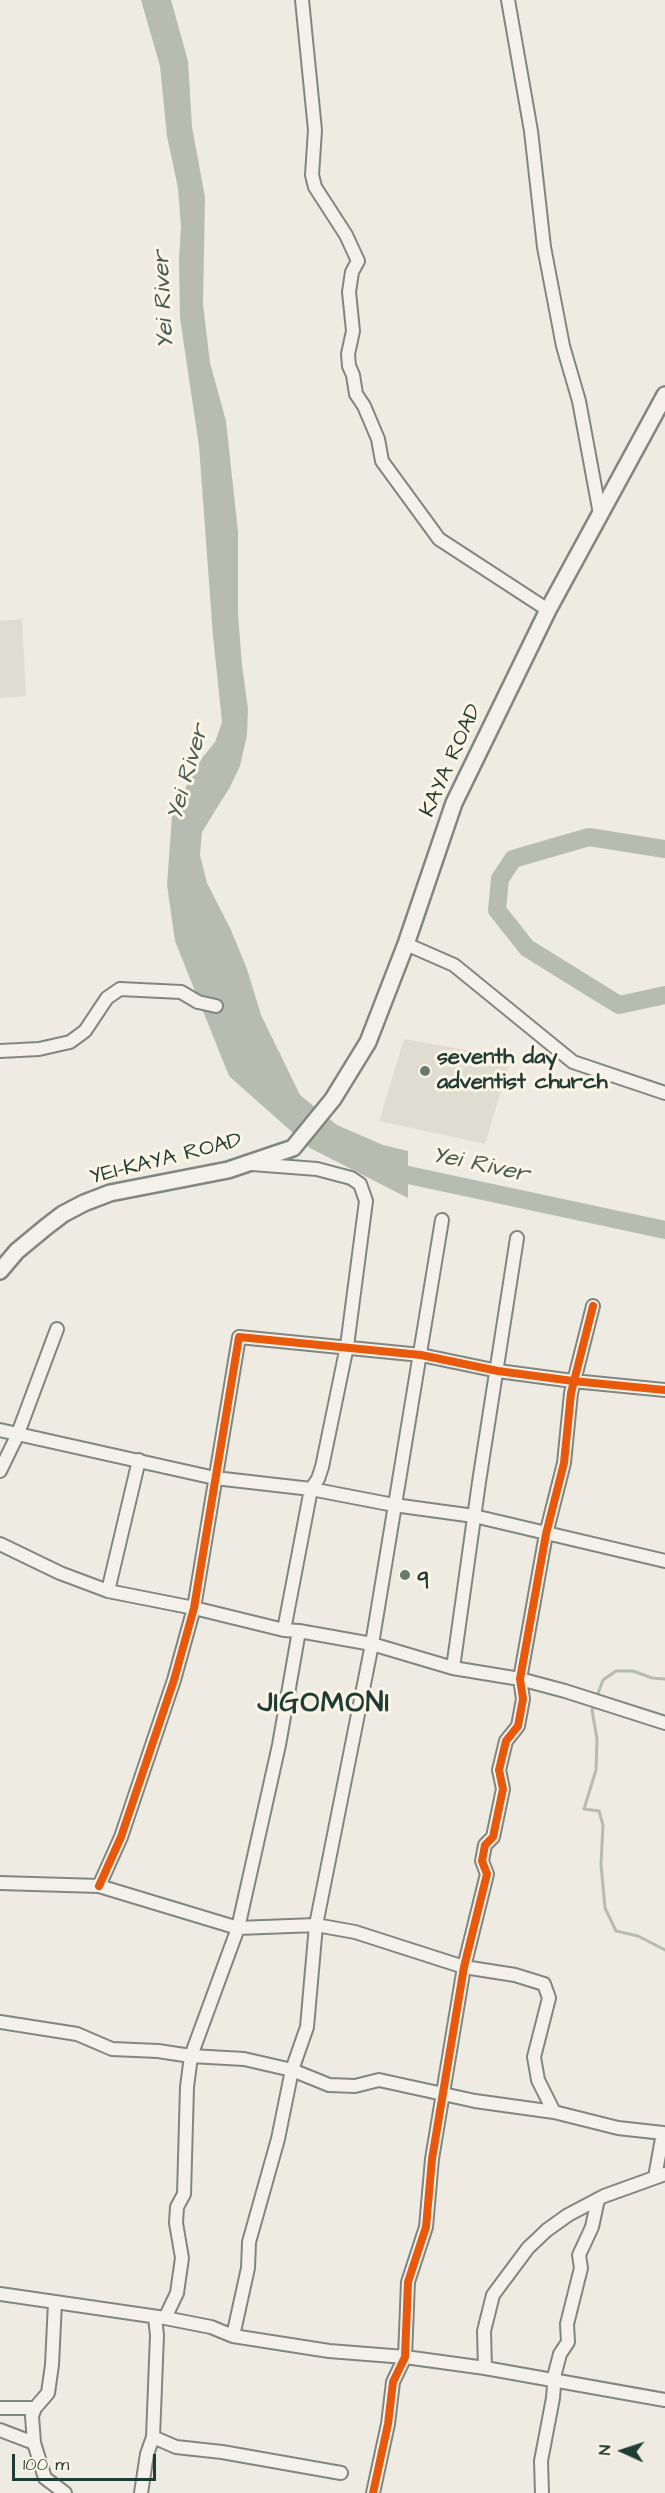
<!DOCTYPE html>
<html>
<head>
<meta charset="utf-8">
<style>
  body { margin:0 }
  #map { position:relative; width:665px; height:2493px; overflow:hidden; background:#eeebe3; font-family:"Architects Daughter",sans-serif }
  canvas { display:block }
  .north { position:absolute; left:593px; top:2421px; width:60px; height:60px; -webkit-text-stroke:4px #fcf5e5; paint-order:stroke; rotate:273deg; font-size:16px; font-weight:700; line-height:24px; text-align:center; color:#1f3d34 }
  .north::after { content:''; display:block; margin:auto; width:21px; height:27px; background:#1f3d34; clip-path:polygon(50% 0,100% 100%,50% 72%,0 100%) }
  .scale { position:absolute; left:12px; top:2454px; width:144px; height:27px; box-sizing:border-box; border:3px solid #1f3d34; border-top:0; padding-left:8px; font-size:18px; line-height:21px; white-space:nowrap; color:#1f3d34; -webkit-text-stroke:4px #fcf5e5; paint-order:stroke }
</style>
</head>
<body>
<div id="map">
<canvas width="665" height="2493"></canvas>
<div class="north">N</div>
<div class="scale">100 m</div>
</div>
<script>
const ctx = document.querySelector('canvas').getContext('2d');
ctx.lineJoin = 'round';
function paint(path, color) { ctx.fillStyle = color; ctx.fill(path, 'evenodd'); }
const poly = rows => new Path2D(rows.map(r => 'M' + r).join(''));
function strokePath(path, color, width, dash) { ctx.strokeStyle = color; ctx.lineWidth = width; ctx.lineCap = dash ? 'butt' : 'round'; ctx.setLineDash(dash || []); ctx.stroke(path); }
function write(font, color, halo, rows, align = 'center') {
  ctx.font = font + ' "Architects Daughter",sans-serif'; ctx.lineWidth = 6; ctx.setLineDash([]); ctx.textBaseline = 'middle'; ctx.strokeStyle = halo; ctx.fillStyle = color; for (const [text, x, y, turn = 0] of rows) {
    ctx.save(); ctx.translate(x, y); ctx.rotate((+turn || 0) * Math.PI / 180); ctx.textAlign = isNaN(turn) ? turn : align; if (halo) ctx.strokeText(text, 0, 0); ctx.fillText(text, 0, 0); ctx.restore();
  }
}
const built = poly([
  [404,1039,511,1058,485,1144,379,1121]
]);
const green = poly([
  [22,619,26,696,0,698,0,621]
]);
const water = poly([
  [141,0,171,0,188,61,192,127,205,197,203,304,210,363,226,421,238,532,238,614,242,665,248,709,247,735,240,766,230,787,202,832,200,855,207,883,231,930,247,969,261,1015,300,1095,337,1125,383,1145,408,1151,408,1198,310,1148,229,1076,175,941,167,885,172,816,187,785,202,758,215,742,222,722,213,636,199,446,180,318,179,260,181,227,178,188,167,136,160,66]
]);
const stream = poly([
  [596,1699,603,1680,616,1671,633,1671,652,1678,665,1679],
  [594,1705,592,1710,597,1739,596,1770,584,1809,599,1811,603,1825,601,1864,605,1908,616,1931,638,1936,665,1950]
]);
const river = poly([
  [665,849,589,837,513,859,500,879,497,910,527,948,619,1005,665,995],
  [387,1166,394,1172,665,1230]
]);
const minor = poly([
  [302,0,315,130,312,175,315,187,346,235,358,261,352,272,349,292,353,331,348,354,349,366,353,375,356,394,364,406,378,439,382,461,439,539,548,610],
  [508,0,531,131,544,247,563,346,579,401,600,514],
  [406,944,454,965,573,1062,665,1093],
  [0,1051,39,1049,70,1042,85,1031,107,998,120,989,181,992,198,1002,216,1006],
  [252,1164,317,1169,351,1178,360,1184,366,1201,347,1346,322,1467,318,1479,311,1489,284,1630],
  [0,1430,215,1478,311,1489,394,1505,474,1516,665,1561],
  [0,1471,17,1436,57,1329],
  [0,1544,60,1573,108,1591,194,1608,284,1630,299,1631,372,1644,453,1668,520,1679,565,1691,665,1723],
  [108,1591,139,1460],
  [453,1668,479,1482,517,1238],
  [0,1883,99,1886,238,1928,316,1925,355,1932,464,1967,515,1975,544,1984,549,1998,534,2057,538,2080,554,2112],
  [99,1886,121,1837,174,1680,194,1608,239,1337,421,1355,498,1371,573,1381,665,1390],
  [0,2022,77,2034,112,2049,158,2051,191,2056,244,2059,292,2070,329,2085,355,2086,379,2080,475,2101,554,2112,618,2128,663,2133,655,2177],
  [0,2294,165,2318,211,2327,233,2336,329,2351,405,2357,485,2368,665,2400],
  [165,2318,177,2293,182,2258,176,2223,177,2207,184,2194,187,2087,191,2056,238,1928,279,1745,299,1631],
  [233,2336,248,2268,249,2242,278,2139,292,2070,307,2027,316,1925,372,1644,442,1220],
  [485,2368,484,2331,493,2295,528,2248,547,2230,568,2215,604,2196,665,2174],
  [0,2408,35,2408,48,2393,52,2365,55,2302],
  [0,2430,34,2443,45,2478,65,2493],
  [153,2437,176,2447,222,2452,341,2473],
  [34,2443,32,2416,35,2408],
  [141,2493,147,2454,153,2437,157,2335,155,2317],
  [373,2493,388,2424,393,2382,405,2357,408,2282,426,2227,432,2159,464,1967,487,1874,482,1861,485,1845,493,1837,503,1789,499,1770,506,1741,518,1726,523,1699,520,1679,546,1534,564,1463,571,1393,593,1306],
  [542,2493,541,2461,553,2398,555,2373,560,2354,568,2342,567,2324,581,2268,579,2255,592,2227,598,2199]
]);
const major = poly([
  [0,1271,17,1251,46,1227,63,1214,84,1203,110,1193,228,1170,293,1148,333,1099,368,1042,406,944,454,803,548,610,665,395]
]);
const cycleway = poly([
  [99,1886,121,1837,174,1680,194,1608,239,1337,421,1355,498,1371,573,1381,665,1390],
  [373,2493,388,2424,393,2382,405,2357,408,2282,426,2227,432,2159,464,1967,487,1874,482,1861,485,1845,493,1837,503,1789,499,1770,506,1741,518,1726,523,1699,520,1679,546,1534,564,1463,571,1393,593,1306]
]);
const markers = [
  [425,1071,6,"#677a71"],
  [405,1575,6,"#677a71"]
];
const streetNames = [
  ["KAYA ROAD",452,761,-66],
  ["YEI-KAYA ROAD",166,1160,-14]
];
const poiNames = [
  ["seventh day",437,1058],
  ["adventist church",437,1083],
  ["q",417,1575]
];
const waterNames = [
  ["Yei River",165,300,-93],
  ["Yei River",189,773,-74],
  ["Yei River",480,1166,12]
];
const districtNames = [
  ["JIGOMONI",324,1705]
];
paint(built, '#dfddd2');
paint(green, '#deddd1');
paint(water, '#b7bcb1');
strokePath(stream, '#b7bcb1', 3);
strokePath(river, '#b7bcb1', 18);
strokePath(minor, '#828681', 16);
strokePath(major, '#828681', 20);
strokePath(minor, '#f4f1eb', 12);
strokePath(major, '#f4f1eb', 15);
strokePath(cycleway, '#e8590c', 8);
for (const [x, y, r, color] of markers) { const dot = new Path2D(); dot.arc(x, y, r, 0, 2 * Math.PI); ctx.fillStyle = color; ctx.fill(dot); strokePath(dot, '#fcf5e5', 2); }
write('22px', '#1f3d34', '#fcf5e5', streetNames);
write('bold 22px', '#1f3d34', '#fcf5e5', poiNames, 'left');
write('italic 24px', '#465d53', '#fcf5e5', waterNames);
ctx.letterSpacing = '1.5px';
write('bold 28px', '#1f3d34', '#fcf5e5', districtNames);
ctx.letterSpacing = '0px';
</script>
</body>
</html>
